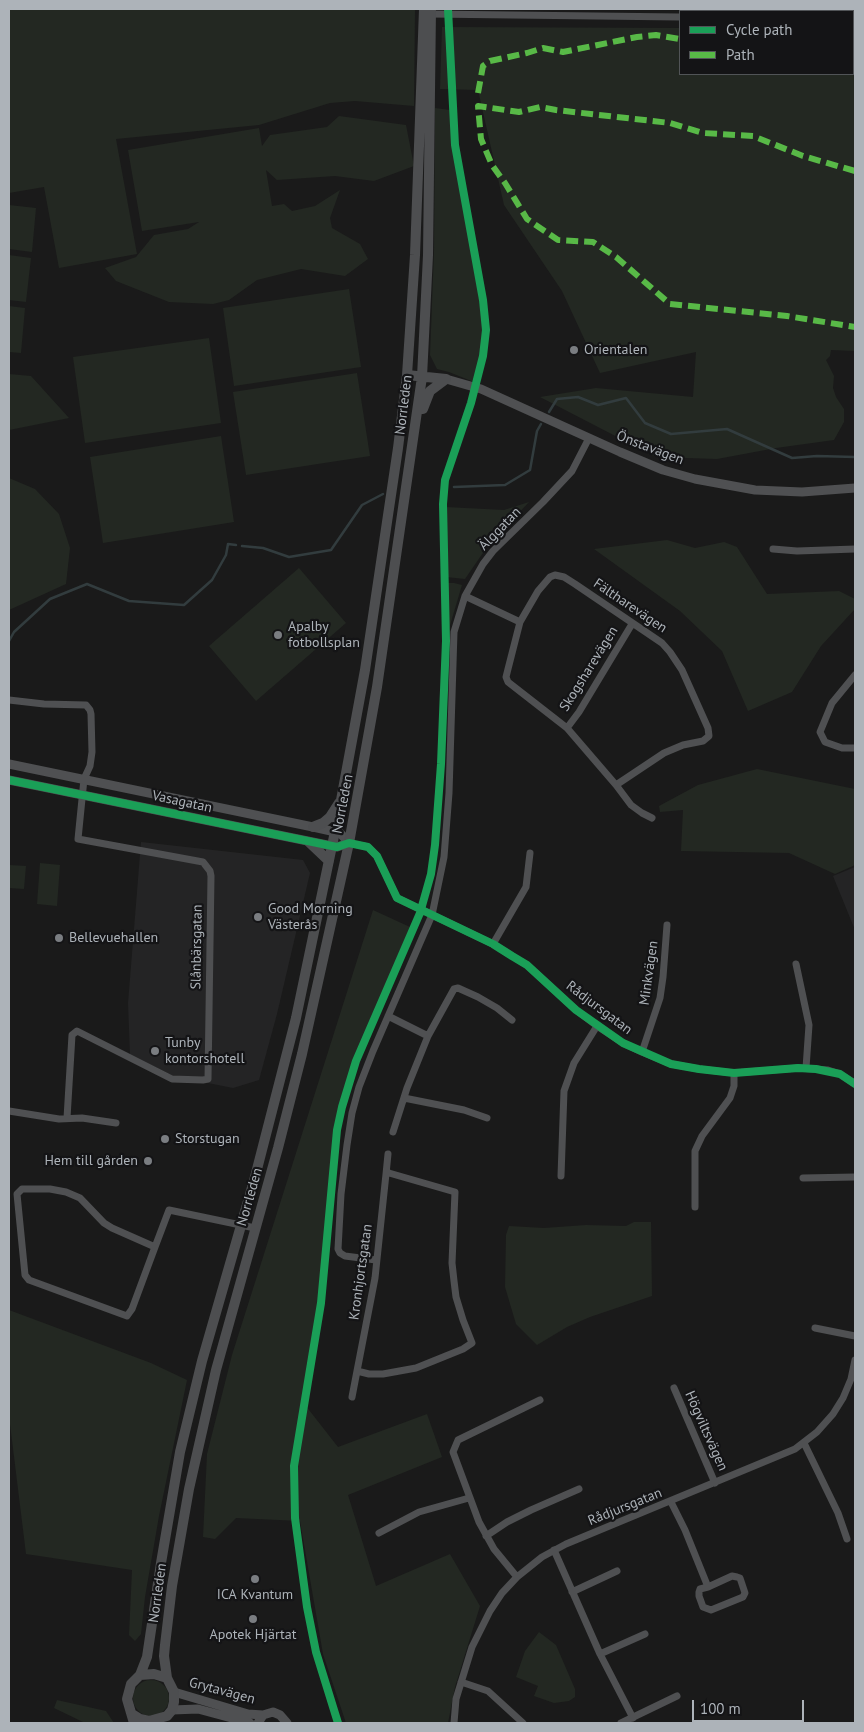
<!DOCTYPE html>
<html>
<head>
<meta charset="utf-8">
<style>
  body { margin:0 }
  #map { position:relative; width:864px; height:1732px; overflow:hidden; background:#1a1a1a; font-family:"PT Sans",sans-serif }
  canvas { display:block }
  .frame { position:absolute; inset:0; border:10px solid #adb3b9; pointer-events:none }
  .legend { position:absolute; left:679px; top:10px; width:175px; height:65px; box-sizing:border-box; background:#141416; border:1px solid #515457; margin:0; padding:6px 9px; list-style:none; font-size:15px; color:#adb3b9 }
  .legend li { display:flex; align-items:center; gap:10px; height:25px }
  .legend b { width:25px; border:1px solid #515457 }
  .scale { position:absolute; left:692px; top:1700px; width:112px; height:22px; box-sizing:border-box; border:2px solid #adb3b9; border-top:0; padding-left:6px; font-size:15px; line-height:18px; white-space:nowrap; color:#adb3b9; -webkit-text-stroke:4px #141416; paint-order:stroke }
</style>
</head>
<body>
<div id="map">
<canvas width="864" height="1732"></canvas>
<div class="frame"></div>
<ul class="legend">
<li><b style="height:6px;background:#1a9f57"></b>Cycle path</li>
<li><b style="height:6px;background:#58b947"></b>Path</li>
</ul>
<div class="scale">100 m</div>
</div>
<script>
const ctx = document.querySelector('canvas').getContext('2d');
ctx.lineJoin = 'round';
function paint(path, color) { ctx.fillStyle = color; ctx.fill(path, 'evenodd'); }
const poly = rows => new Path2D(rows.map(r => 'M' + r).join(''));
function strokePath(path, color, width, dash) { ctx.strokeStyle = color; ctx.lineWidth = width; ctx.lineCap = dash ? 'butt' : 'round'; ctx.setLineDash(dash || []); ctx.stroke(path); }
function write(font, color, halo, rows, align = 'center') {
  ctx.font = font + ' "PT Sans",sans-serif'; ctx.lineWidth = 4.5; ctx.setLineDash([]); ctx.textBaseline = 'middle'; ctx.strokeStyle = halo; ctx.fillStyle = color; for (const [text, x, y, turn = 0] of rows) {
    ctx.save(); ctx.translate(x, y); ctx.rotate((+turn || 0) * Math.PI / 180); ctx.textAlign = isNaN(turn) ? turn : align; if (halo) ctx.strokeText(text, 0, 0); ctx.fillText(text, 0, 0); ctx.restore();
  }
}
const built = poly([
  [141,842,303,860,310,873,277,1014,259,1080,233,1088,173,1076,130,1055,128,1003],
  [855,867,855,930,833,876]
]);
const green = poly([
  [9,9,415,9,414,106,355,101,330,103,259,125,116,139,137,254,59,268,44,187,9,193],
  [853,24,855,24,855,351,831,350,830,356,826,360,834,376,833,388,836,397,844,409,844,422,834,440,776,448,717,459,656,457,540,397,596,388,693,397,696,352,600,373,562,291,504,205,478,90,440,89,442,27,680,28,680,74,853,74],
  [435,108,450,110,455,160,478,291,483,328,480,357,474,382,449,372,437,369,430,355,434,252],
  [339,116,406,125,414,166,374,181,335,176,277,180,266,170,272,206,284,204,292,211,315,206,340,190,330,218,332,228,360,244,368,259,345,276,301,269,257,280,229,300,213,304,169,302,116,281,105,268,136,257,154,235,188,229,199,222,142,231,128,150,259,128,262,146,270,135,327,127],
  [9,205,36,208,32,252,9,249],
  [9,255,31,258,26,302,9,300],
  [349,289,361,367,234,386,223,308],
  [9,306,25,308,21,353,9,352],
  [209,338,221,423,85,443,73,357],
  [357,373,370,456,246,475,233,392],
  [9,374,31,376,69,418,9,430],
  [221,436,234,522,103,543,90,457],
  [9,478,35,489,59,514,70,548,66,584,9,610],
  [529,502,487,547,465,579,446,577,446,507,504,510],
  [667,540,695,548,724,542,737,547,767,594,839,591,855,599,855,609,821,646,792,692,748,711,722,651,680,611,594,549],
  [299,568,346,623,256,701,209,646],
  [446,583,454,583,462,585,448,632],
  [757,769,855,789,855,865,835,874,789,853,681,851,683,810,660,812,659,806,698,785],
  [40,863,60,865,57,906,37,904],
  [9,865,26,866,24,889,9,888],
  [373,910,410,927,352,1064,338,1109,333,1142,321,1279,315,1326,302,1401,338,1447,427,1414,442,1457,348,1495,376,1586,450,1554,480,1606,455,1687,448,1723,346,1723,323,1654,300,1521,236,1518,215,1539,203,1537,207,1454,232,1355],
  [634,1222,651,1222,652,1296,590,1317,567,1327,537,1345,516,1324,505,1287,506,1235,509,1226,544,1228,586,1225,626,1226],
  [9,1310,151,1363,187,1380,159,1516,145,1597,141,1634,135,1641,129,1635,132,1570,26,1554,9,1416],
  [539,1632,556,1645,575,1689,575,1697,569,1701,554,1703,534,1696,538,1686,516,1677,525,1651],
  '133 1698a18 18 0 1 1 36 0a18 18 0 1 1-36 0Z',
  [57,1700,106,1711,114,1723,85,1723,54,1708]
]);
const stream = poly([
  [549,412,557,399,578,397,598,405,626,398,645,423,671,434,727,429,792,458,817,456,855,457],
  [454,487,505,485,530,470,537,431,541,424],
  [242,546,263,548,289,557,331,550,362,505,383,494],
  [9,641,14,632,50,599,87,584,129,601,184,605,212,580,226,555,228,544,236,545]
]);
const minor = poly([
  [714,11,714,9],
  [853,12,855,12],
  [429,14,680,17],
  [773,549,797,551,855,549],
  [555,575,564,577,575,584,662,643,670,652,682,670,708,728,709,736,703,741,683,745,664,753,616,785,567,728,508,682,506,677,508,669,520,622,538,591,550,577,555,575],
  [465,596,520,622],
  [855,675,832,703,820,732,825,742,842,748,855,748],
  [9,700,44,704,86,705,90,710,91,714,92,752,90,766,84,779,78,839,203,862,210,871,211,876,208,1079,203,1080,172,1079,77,1031,72,1035,67,1118],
  [567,728,579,712,632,624],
  [616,785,631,805,642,813,652,818],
  [349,843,368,847,377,856,397,898,493,944,512,956,527,965,576,1010,597,1026,623,1043,642,1052,671,1064,699,1069,734,1073,798,1068,828,1070,840,1074,855,1084],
  [493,944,526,887,530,853],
  [796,964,809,1025,806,1068],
  [388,1016,428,1036],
  [642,1052,660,998,663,977,667,925],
  [404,1098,464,1110,487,1118],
  [9,1111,59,1119,82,1118,116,1123],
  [393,1132,407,1088,428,1036,454,989,458,988,478,997,497,1008,512,1020],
  [389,1173,455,1192,452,1263,454,1281,456,1297,463,1320,472,1343,463,1349,416,1368,383,1374,369,1374,357,1371,375,1278,386,1174,389,1173],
  [386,1174,388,1154],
  [561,1176,564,1091,574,1063,597,1026],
  [803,1178,855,1177],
  [695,1207,695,1151,702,1136,730,1098,734,1086,734,1073],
  [155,1247,132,1309,127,1316,29,1280,25,1275,17,1194,22,1189,50,1189,66,1192,80,1198,104,1223,112,1228,155,1247,169,1210,255,1228],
  [376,1260,345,1256,340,1253,338,1249,341,1194,347,1145,352,1113,359,1087,373,1051,432,915,444,857,449,793,454,632,465,596,483,564,493,551,543,502,572,471,589,438],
  [815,1328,855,1336],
  [674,1388,715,1483],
  [352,1397,357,1371],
  [804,1443,838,1513,847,1539],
  [671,1502,685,1530,708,1587,700,1589,699,1592,699,1596,703,1607,711,1610,743,1597,745,1593,740,1578,737,1577,732,1576,708,1587],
  [379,1533,419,1512,469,1498],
  [486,1536,507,1522,531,1510,579,1489],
  [554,1550,600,1654,633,1718],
  [517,1577,494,1549,479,1522,453,1452,458,1440,540,1400],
  [572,1592,617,1571],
  [600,1654,645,1634],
  [461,1682,488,1691,523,1723],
  [454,1723,456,1699,472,1647,490,1611,502,1593,517,1577,542,1557,566,1544,795,1449,817,1432,833,1414,843,1398,851,1379,855,1360],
  [621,1723,677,1696]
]);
const tertiary = poly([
  [446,379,481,389,620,452,663,470,695,479,755,490,802,492,855,488],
  [9,764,313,827,340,833,349,843,337,847,9,780],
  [174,1692,248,1714,263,1715],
  [172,1710,198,1709,250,1723],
  [258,1723,263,1715,273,1712,280,1715,287,1723]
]);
const secondary = poly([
  [407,375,446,379],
  [423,409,430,391,446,379],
  [313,827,323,823,330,817,339,803],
  [309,842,329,861],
  [140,1675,147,1657,161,1563,180,1452,202,1361,255,1177,296,1018,337,822,365,670,398,448,407,375,415,255,424,9],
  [167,1678,164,1656,165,1645,172,1586,189,1489,216,1370,278,1148,302,1054,349,843,377,687,422,377,428,255,431,9],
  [132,1714,140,1719,149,1721,167,1716,172,1710,174,1702,174,1692,167,1678,154,1674,140,1675,131,1684,127,1699,134,1723]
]);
const quiet = poly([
  [853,47,855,47],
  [478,93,483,66,490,61,527,53,543,48,563,52,637,37,656,35,680,39],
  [855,171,803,156,753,136,703,133,670,123,556,110,540,107,519,112,478,106,481,139,492,165,505,183,527,219,558,240,593,242,616,257,670,304,787,316,855,327]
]);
const cycleway = poly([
  [9,780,337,847,349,843,368,847,377,856,397,898,493,944,512,956,527,965,576,1010,623,1043,671,1064,699,1069,734,1073,798,1068,816,1069,840,1074,855,1084],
  [338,1723,316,1652,307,1607,295,1518,294,1466,321,1303,337,1130,342,1107,356,1061,420,913,431,874,435,845,441,764,446,641,443,504,445,480,471,403,483,356,486,330,483,300,455,145,448,9]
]);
const markers = [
  [574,350,5,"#7a7d81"],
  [278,635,5,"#7a7d81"],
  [258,917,5,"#7a7d81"],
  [59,938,5,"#7a7d81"],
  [155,1051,5,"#7a7d81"],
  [165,1139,5,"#7a7d81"],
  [148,1161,5,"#7a7d81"],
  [255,1579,5,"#7a7d81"],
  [253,1619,5,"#7a7d81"]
];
const poiNames = [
  ["Orientalen",584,350],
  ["Apalby",288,627],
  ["fotbollsplan",288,643],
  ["Good Morning",268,909],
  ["Västerås",268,925],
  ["Bellevuehallen",69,938],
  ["Tunby",165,1043],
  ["kontorshotell",165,1059],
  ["Storstugan",175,1139],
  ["Hem till gården",138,1161,"right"],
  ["ICA Kvantum",255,1595,"center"],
  ["Apotek Hjärtat",253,1635,"center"]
];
const streetNames = [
  ["Norrleden",404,405,-83],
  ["Önstavägen",650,448,21],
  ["Älggatan",500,529,-46],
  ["Fältharevägen",630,606,34],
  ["Skogsharevägen",589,669,-58],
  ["Vasagatan",182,802,12],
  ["Norrleden",343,804,-79],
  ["Slånbärsgatan",197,947,-89],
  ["Minkvägen",649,973,-82],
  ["Rådjursgatan",599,1008,37],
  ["Norrleden",250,1197,-74],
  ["Kronhjortsgatan",361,1272,-82],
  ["Högviltsvägen",706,1431,66],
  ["Rådjursgatan",625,1507,-22],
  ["Norrleden",158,1593,-82],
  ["Grytavägen",222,1691,15]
];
paint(built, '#242425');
paint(green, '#232822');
strokePath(stream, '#323c3e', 2.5);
strokePath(minor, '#4f5052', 7);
strokePath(tertiary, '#4f5052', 9);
strokePath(secondary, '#4d4e50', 10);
strokePath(quiet, '#58b947', 6, [12, 6]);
strokePath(cycleway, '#1a9f57', 8);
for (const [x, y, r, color] of markers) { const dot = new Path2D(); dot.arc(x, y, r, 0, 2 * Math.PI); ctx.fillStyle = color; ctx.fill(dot); strokePath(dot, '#141416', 2); }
write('14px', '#adb3b9', '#141416', poiNames, 'left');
write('14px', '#adb3b9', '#141416', streetNames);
</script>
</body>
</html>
